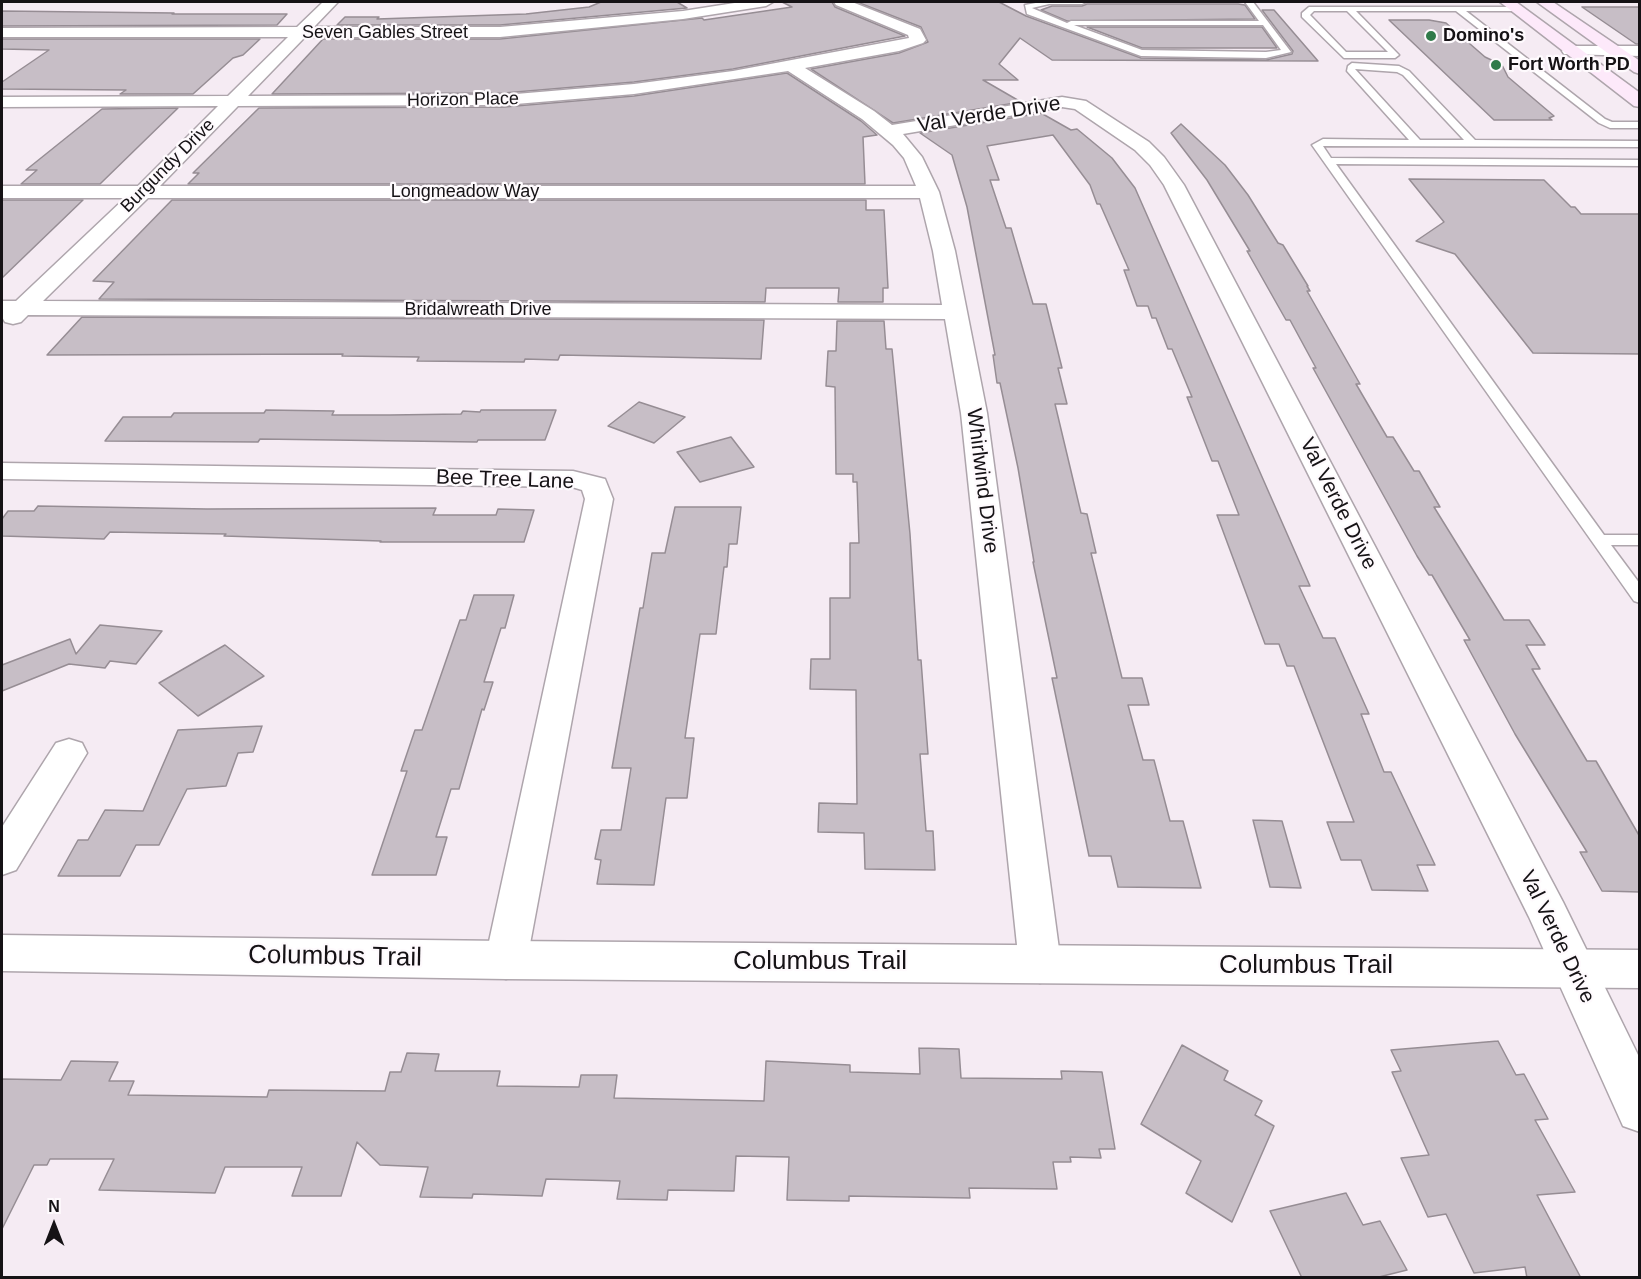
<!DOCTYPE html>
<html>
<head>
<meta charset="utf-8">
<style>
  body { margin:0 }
  #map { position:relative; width:1641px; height:1279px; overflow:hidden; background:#f5ebf3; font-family:Arial,sans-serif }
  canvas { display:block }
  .frame { position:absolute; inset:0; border:3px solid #151215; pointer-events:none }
  .north { position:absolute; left:24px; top:1195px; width:60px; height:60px; -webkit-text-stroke:4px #fefafd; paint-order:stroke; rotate:0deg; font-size:16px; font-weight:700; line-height:24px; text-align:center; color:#151215 }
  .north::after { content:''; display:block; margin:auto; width:21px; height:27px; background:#151215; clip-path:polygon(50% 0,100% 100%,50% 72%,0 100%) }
</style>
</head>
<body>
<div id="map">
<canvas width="1641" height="1279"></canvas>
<div class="frame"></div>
<div class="north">N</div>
</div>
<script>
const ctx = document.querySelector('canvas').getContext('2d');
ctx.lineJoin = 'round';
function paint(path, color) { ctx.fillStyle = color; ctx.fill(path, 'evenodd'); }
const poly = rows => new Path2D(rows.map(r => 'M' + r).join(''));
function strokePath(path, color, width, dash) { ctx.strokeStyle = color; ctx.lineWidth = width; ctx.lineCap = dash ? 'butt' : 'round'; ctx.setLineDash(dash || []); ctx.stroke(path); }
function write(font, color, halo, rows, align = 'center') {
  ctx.font = font + ' Arial,sans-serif'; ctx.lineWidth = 4.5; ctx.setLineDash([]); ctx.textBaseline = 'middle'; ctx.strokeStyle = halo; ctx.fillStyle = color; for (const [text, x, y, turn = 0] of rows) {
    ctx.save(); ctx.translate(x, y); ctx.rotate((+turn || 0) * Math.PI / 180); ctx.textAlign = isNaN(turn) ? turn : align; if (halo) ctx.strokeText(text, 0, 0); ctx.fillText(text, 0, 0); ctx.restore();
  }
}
const building = poly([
  [601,2,677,2,687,8,500,25,337,25,345,17,379,17,377,19,526,14,589,7,601,2],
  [782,2,832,2,835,7,905,36,733,69,634,82,504,93,272,94,323,39,500,39,702,18,704,20,792,7,782,2],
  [857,2,999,2,1026,16,1141,58,1266,60,1292,54,1293,51,1262,10,1274,10,1318,61,1052,60,1020,38,999,64,1018,80,983,80,1021,102,893,123,811,69,899,53,928,42,921,27,857,2],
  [1087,4,1238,4,1245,5,1255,19,1067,21,1041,10,1052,6,1082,6,1087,4],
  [1582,7,1640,7,1640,44,1636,44,1582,7],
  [2,11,174,13,172,14,287,14,277,25,2,26,2,11],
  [1389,20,1429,20,1446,23,1485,57,1502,65,1508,77,1554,116,1549,118,1552,120,1494,120,1389,20],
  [1087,27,1262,27,1277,48,1142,48,1087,27],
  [2,39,260,39,243,55,233,58,193,94,120,94,126,90,2,89,2,82,49,50,2,49,2,39],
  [787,73,861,121,877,135,863,137,865,184,188,184,199,173,193,173,259,108,504,107,634,96,787,73],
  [178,108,100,184,21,184,37,170,26,170,102,109,178,108],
  [1041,113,1071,130,1077,129,1112,158,1135,188,1310,586,1299,586,1323,638,1335,638,1369,714,1361,714,1384,772,1391,772,1435,865,1417,865,1428,891,1372,890,1361,860,1341,860,1327,822,1354,822,1294,666,1287,666,1279,644,1265,644,1217,515,1239,515,1218,461,1212,461,1187,397,1192,397,1172,349,1168,349,1156,318,1152,318,1148,306,1137,306,1124,270,1129,270,1100,204,1097,204,1090,185,1053,135,987,146,999,180,990,180,1006,228,1011,228,1033,304,1046,304,1062,368,1058,368,1067,404,1055,404,1081,513,1087,514,1096,553,1091,553,1122,678,1142,678,1149,705,1128,705,1143,760,1154,760,1170,821,1183,821,1201,888,1118,887,1111,856,1089,856,1052,678,1057,678,1033,562,1034,562,1018,468,1000,383,997,383,993,355,995,355,967,207,952,155,920,133,1041,113],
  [1181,124,1225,165,1248,195,1278,243,1283,245,1308,286,1307,286,1310,291,1307,291,1360,384,1356,384,1387,437,1393,437,1414,471,1419,471,1440,507,1434,507,1504,620,1529,620,1545,645,1526,645,1540,669,1532,669,1587,761,1596,761,1640,837,1640,892,1602,891,1580,852,1587,852,1515,734,1464,640,1470,640,1432,575,1429,575,1417,556,1313,368,1316,368,1290,320,1286,320,1247,251,1250,251,1207,180,1171,133,1181,124],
  [1409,179,1544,180,1571,207,1575,207,1581,214,1640,214,1640,354,1533,353,1455,254,1416,241,1444,222,1409,179],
  [2,200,83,200,2,278,2,200],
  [172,200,866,200,866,210,884,210,888,288,883,288,883,302,838,302,839,288,766,288,765,302,99,299,114,282,93,281,172,200],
  [82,317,764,320,761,359,560,355,558,360,525,359,524,362,417,361,419,357,342,356,343,354,47,355,82,317],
  [837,321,884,321,886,349,892,349,910,534,918,660,921,660,928,754,920,754,926,831,933,831,935,870,865,869,864,833,818,832,819,803,857,804,856,690,810,689,811,659,830,659,830,598,850,598,850,543,859,543,857,482,853,482,853,474,836,474,835,387,826,386,828,351,836,351,837,321],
  [639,402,685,417,654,443,608,426,639,402],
  [266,410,334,411,332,415,390,415,461,414,463,411,480,412,481,410,556,410,545,440,478,440,477,442,260,439,258,442,105,441,123,417,171,417,174,413,264,413,266,410],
  [731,437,754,467,700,482,677,452,731,437],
  [38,506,207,509,436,508,433,515,496,515,498,509,534,510,524,542,380,542,381,541,224,536,226,534,110,532,104,539,2,536,2,519,8,511,34,511,38,506],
  [675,507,741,507,737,544,729,544,727,567,724,567,716,634,700,634,685,738,694,738,687,798,666,798,654,885,597,884,601,860,595,859,601,830,621,830,631,768,612,768,640,608,643,608,652,553,665,553,675,507],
  [474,595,514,595,505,628,501,628,484,682,493,682,484,710,482,709,459,789,451,789,436,837,447,837,436,875,372,875,407,771,401,771,415,730,422,730,460,620,466,620,474,595],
  [100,625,162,631,136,664,110,661,105,668,69,664,2,691,2,665,70,639,76,654,100,625],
  [225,645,264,676,198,716,159,683,225,645],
  [262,726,253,752,238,753,226,786,187,789,159,845,136,845,120,876,58,876,78,840,88,840,105,810,143,811,178,730,262,726],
  [1253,820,1282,821,1301,888,1270,887,1253,820],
  [1498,1041,1516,1075,1524,1074,1548,1119,1535,1120,1575,1192,1537,1195,1581,1278,1527,1278,1525,1267,1474,1273,1446,1214,1428,1217,1401,1158,1429,1155,1392,1072,1401,1071,1391,1050,1498,1041],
  [1182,1045,1228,1071,1224,1080,1262,1101,1255,1115,1274,1126,1232,1222,1186,1193,1201,1161,1141,1124,1182,1045],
  [919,1048,959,1049,961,1078,1062,1079,1061,1071,1102,1072,1115,1149,1099,1149,1101,1158,1070,1157,1071,1162,1053,1162,1057,1189,969,1188,970,1198,849,1196,849,1201,787,1200,789,1157,736,1156,734,1191,668,1190,667,1200,617,1199,620,1181,546,1179,542,1196,473,1194,472,1198,420,1197,428,1167,380,1165,357,1142,341,1196,292,1196,302,1167,225,1167,215,1193,99,1190,114,1159,50,1159,47,1165,34,1165,2,1229,2,1079,61,1080,71,1061,118,1062,109,1081,134,1081,128,1095,267,1097,269,1090,385,1091,390,1072,401,1072,407,1053,439,1054,435,1071,500,1071,497,1086,579,1087,581,1075,617,1075,614,1098,764,1101,766,1061,850,1065,850,1072,920,1074,919,1048],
  [1346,1193,1363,1225,1380,1221,1407,1270,1375,1278,1302,1278,1270,1211,1346,1193]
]);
const service = poly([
  [1041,2,1086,2,1082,4,1049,4,1032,8,1067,23,1071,21,1259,21,1245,2,1253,2,1291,52,1266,58,1141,56,1027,14,1025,5,1041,2],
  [1074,25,1263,25,1281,50,1266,52,1142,50,1074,25],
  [1309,7,1520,7,1521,9,1517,11,1466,11,1605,119,1612,122,1640,122,1640,128,1610,128,1599,123,1456,11,1356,11,1399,55,1395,58,1344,58,1302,17,1302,13,1309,7],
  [1314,11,1347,11,1388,52,1346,52,1310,15,1314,11],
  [1352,63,1399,66,1409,71,1475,140,1640,141,1640,147,1323,146,1331,158,1640,160,1640,166,1336,164,1604,535,1640,535,1640,545,1611,545,1640,584,1640,603,1634,601,1312,145,1323,139,1409,140,1347,71,1348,66,1352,63],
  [1355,69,1397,72,1403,75,1464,140,1420,140,1355,69]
]);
const minor = poly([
  [323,2,338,2,314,27,500,27,683,11,741,2,773,2,766,6,683,19,500,37,305,37,248,96,504,95,634,84,733,71,909,38,908,35,836,5,834,2,852,2,920,29,926,40,923,43,899,51,805,68,874,111,892,125,1062,97,1086,101,1149,142,1164,157,1184,185,1563,902,1640,1059,1640,1132,1623,1126,1529,917,1164,185,1150,165,1135,150,1075,109,1062,107,903,134,922,157,939,192,955,251,987,413,1061,964,1055,977,1040,983,1025,977,1019,964,961,413,945,319,28,315,21,322,13,324,5,322,2,317,2,301,16,301,125,198,2,198,2,186,138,186,218,106,2,107,2,97,228,96,288,37,2,37,2,28,297,27,323,2],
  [788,71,862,119,893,145,904,158,916,186,160,186,238,106,504,105,634,94,788,71],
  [148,198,920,198,933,251,942,305,43,301,148,198],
  [1570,46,1640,46,1640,56,1564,54,1562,51,1564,48,1570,46],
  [2,463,573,471,605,479,613,499,527,960,521,973,506,979,491,973,485,960,585,499,582,490,572,487,2,479,2,463],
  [69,739,82,743,87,753,16,870,2,875,2,827,56,743,69,739]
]);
const tertiary = poly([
  [2,935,506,941,1640,950,1640,988,506,979,2,971,2,935]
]);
const secondary = poly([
  [1500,2,1516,2,1640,93,1640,107,1634,106,1500,2],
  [1537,2,1553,2,1640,61,1640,74,1634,72,1537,2]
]);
const markers = [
  [1431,36,6,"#307b4a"],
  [1496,65,6,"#307b4a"]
];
const farStreetnames = [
  ["Seven Gables Street",385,33],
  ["Horizon Place",463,100,-1],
  ["Burgundy Drive",168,166,-45],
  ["Longmeadow Way",465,192],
  ["Bridalwreath Drive",478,310]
];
const farPoinames = [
  ["Domino's",1443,36],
  ["Fort Worth PD",1508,65]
];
const streetNames = [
  ["Val Verde Drive",989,115,-9],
  ["Bee Tree Lane",505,480,2],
  ["Whirlwind Drive",982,481,83],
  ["Val Verde Drive",1338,504,63],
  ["Val Verde Drive",1557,937,64]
];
const nearStreetnames = [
  ["Columbus Trail",335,957,1],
  ["Columbus Trail",820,962],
  ["Columbus Trail",1306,966]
];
paint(building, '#c7bec6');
strokePath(building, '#968d94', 1.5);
strokePath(service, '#aea5ac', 3);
strokePath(minor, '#aea5ac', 3);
strokePath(tertiary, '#aea5ac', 3);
strokePath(secondary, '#aea5ac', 3);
paint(service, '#fff');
paint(minor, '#fff');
paint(tertiary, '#fff');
paint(secondary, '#fde9fa');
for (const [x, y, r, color] of markers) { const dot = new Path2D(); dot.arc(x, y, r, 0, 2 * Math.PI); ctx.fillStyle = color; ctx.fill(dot); strokePath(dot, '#fefafd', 2); }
write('18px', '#151215', '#fefafd', farStreetnames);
write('bold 18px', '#151215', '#fefafd', farPoinames, 'left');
write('21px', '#151215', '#fefafd', streetNames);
write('26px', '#151215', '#fefafd', nearStreetnames);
</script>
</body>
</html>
